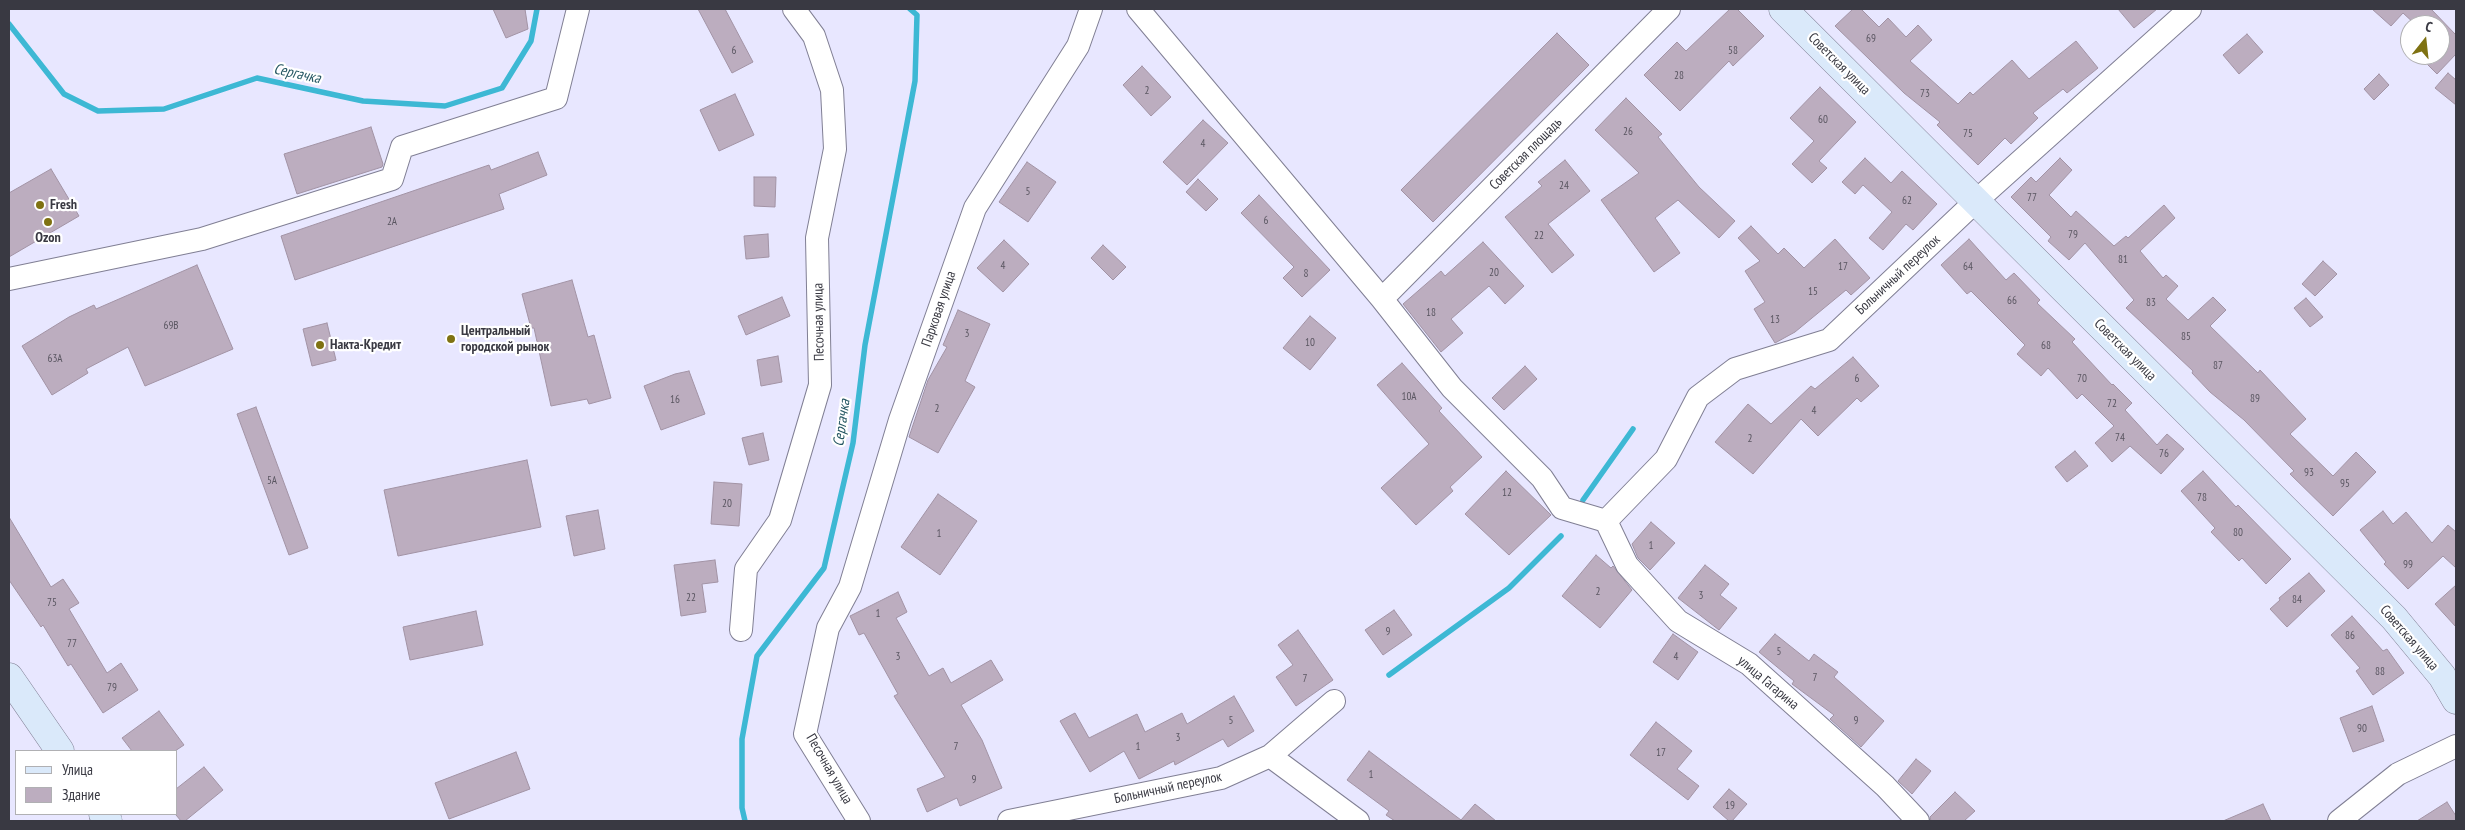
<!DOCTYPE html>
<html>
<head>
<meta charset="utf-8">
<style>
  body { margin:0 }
  #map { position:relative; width:2465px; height:830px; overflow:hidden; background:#e8e7ff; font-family:"PT Sans Narrow",sans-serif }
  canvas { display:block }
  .frame { position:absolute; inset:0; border:10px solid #393942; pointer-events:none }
  .legend { position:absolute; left:15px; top:750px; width:162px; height:65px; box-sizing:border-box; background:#fff; border:1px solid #b0b0b3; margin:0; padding:6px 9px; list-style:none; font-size:15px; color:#393942 }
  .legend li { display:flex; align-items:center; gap:10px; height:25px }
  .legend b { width:25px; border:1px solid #b0b0b3 }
  .north { position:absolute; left:2400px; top:15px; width:50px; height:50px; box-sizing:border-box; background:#fff; border:1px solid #b0b0b3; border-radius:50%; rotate:16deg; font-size:14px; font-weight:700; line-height:20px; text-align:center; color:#393942 }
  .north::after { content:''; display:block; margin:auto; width:18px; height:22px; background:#7f7212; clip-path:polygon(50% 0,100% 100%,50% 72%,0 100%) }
</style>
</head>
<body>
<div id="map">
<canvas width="2465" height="830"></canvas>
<div class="frame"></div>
<ul class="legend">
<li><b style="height:6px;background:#dae9fa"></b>Улица</li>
<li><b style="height:14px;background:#bcadbf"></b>Здание</li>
</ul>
<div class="north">С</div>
</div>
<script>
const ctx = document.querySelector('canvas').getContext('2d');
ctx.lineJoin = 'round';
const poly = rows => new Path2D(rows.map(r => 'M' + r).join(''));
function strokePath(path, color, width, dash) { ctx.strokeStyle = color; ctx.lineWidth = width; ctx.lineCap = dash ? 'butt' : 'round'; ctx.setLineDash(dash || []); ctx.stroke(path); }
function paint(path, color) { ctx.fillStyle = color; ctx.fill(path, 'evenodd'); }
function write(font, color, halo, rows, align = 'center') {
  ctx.font = font + ' "PT Sans Narrow",sans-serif'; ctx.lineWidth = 4.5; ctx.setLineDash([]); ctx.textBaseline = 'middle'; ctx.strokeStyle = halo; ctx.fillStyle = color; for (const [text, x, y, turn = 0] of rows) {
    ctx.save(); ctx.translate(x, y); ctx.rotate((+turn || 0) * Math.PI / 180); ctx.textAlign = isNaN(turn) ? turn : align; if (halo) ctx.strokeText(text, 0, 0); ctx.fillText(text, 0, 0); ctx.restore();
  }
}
const stream = poly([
  [9,24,64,94,98,111,164,109,257,78,363,101,445,106,502,88,531,41,537,9],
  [1583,500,1633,429],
  [1389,675,1509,588,1561,536],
  [745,821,742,808,742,739,757,656,824,568,853,443,865,345,915,81,917,15,910,9]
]);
const building = poly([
  [493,9,525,9,528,29,506,38,493,9],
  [698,9,725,9,753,62,732,73,698,9],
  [1730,9,1737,9,1764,36,1733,66,1729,61,1680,111,1644,75,1677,42,1686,51,1730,9],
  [1853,9,1861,9,1879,27,1888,18,1906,37,1918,25,1932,40,1910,61,1958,104,1970,92,1973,95,2012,60,2029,79,2076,41,2098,68,2067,93,2063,89,2033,113,2038,118,2011,144,2005,138,1978,165,1937,125,1940,122,1904,93,1835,26,1853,9],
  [2118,9,2157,9,2134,28,2118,9],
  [2372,9,2431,9,2456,35,2456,54,2437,74,2418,55,2440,55,2440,25,2416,25,2403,13,2391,26,2372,9],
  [1557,33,1589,65,1433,222,1401,190,1557,33],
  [2247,34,2263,52,2239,74,2223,55,2247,34],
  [1142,66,1171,97,1151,116,1123,85,1142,66],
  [2448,73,2456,80,2456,105,2435,88,2448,73],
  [2379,74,2389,85,2374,100,2364,89,2379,74],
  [1820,87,1856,122,1819,161,1827,168,1812,183,1792,164,1814,141,1790,118,1820,87],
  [735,94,754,135,719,151,700,110,735,94],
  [1626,98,1662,134,1658,137,1699,187,1735,221,1719,238,1678,200,1655,218,1680,253,1654,272,1601,200,1639,173,1595,130,1626,98],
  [1203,120,1228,143,1187,185,1163,162,1203,120],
  [371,127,383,164,382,167,297,194,284,154,371,127],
  [538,152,547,175,499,194,504,209,295,280,281,236,489,165,491,170,538,152],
  [1865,158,1891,183,1902,171,1937,204,1913,230,1906,224,1883,250,1869,238,1892,212,1863,185,1855,194,1842,182,1865,158],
  [2060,158,2072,170,2049,195,2071,217,2076,211,2114,246,2126,236,2128,238,2164,205,2175,218,2140,251,2163,278,2166,275,2178,286,2166,299,2188,320,2213,297,2226,310,2210,326,2258,373,2260,370,2306,419,2290,434,2333,476,2356,452,2376,472,2333,516,2290,474,2294,471,2244,420,2210,392,2192,373,2193,371,2126,308,2134,300,2085,243,2069,260,2048,241,2051,237,2011,197,2031,177,2036,182,2060,158],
  [1565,160,1590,191,1548,224,1574,255,1552,273,1505,217,1542,186,1538,182,1565,160],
  [1027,162,1056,182,1028,222,999,202,1027,162],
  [51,169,79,216,9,257,9,193,51,169],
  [754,177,776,177,775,207,754,206,754,177],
  [1198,179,1218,199,1206,211,1186,192,1198,179],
  [1259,195,1330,270,1302,297,1283,278,1294,267,1241,213,1259,195],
  [1751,226,1778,254,1784,248,1804,268,1835,239,1870,278,1851,295,1846,290,1795,332,1775,343,1754,309,1765,302,1745,271,1760,261,1738,238,1751,226],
  [768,234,769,257,746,259,744,236,768,234],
  [1969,239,2006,280,2014,273,2040,300,2037,303,2075,339,2072,342,2112,385,2113,384,2132,403,2125,410,2157,445,2167,434,2184,449,2161,474,2130,446,2112,462,2095,443,2114,426,2082,394,2077,399,2048,368,2041,376,2017,354,2025,345,1971,291,1967,294,1941,265,1969,239],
  [1004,240,1029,264,1003,292,977,268,1004,240],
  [1483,242,1524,286,1505,304,1489,286,1451,319,1463,333,1441,352,1403,304,1441,271,1445,276,1483,242],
  [1103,245,1126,267,1113,280,1091,258,1103,245],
  [2323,261,2337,274,2315,296,2302,284,2323,261],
  [197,265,233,349,145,386,128,347,86,369,88,373,52,395,22,346,69,317,94,305,96,309,197,265],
  [572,280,588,337,594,335,611,398,589,404,587,399,551,406,534,328,531,328,522,294,572,280],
  [782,297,790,316,746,335,738,316,782,297],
  [2306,298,2323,317,2310,327,2294,308,2306,298],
  [958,310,990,324,965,381,975,387,938,453,909,437,928,380,947,347,943,345,958,310],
  [1310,316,1336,338,1310,370,1283,348,1310,316],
  [327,323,336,360,312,366,303,329,327,323],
  [778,356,782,382,761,386,757,360,778,356],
  [1853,357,1879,386,1861,402,1857,398,1818,436,1801,419,1753,474,1715,442,1748,404,1771,424,1811,386,1815,389,1853,357],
  [1402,363,1442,408,1439,411,1482,457,1450,487,1453,491,1416,525,1381,488,1429,444,1377,385,1402,363],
  [1525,366,1537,379,1504,410,1492,398,1525,366],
  [689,371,705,414,661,430,644,386,675,374,689,371],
  [256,407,308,548,289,555,237,414,256,407],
  [763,433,769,460,749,465,742,438,763,433],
  [2075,451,2088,466,2067,482,2055,467,2075,451],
  [527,460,541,527,398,556,384,490,527,460],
  [1506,471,1551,515,1509,555,1465,514,1506,471],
  [2203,471,2236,507,2238,505,2291,559,2266,584,2242,558,2239,561,2211,532,2215,528,2181,491,2203,471],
  [714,482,742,484,739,526,711,524,714,482],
  [938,494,977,521,940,575,901,547,938,494],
  [598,510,605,549,574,556,566,516,598,510],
  [2383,511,2393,524,2406,512,2432,543,2448,525,2456,532,2456,568,2443,556,2408,589,2384,564,2386,562,2360,530,2383,511],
  [9,517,51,587,63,579,79,603,69,609,107,673,121,663,138,690,103,713,71,664,68,666,43,625,41,627,9,580,9,517],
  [1651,522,1675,543,1650,570,1638,558,1632,544,1651,522],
  [1596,555,1611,568,1613,566,1632,590,1600,628,1562,596,1596,555],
  [715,560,718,582,702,584,706,612,681,616,674,565,715,560],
  [1705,565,1729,584,1720,595,1737,608,1719,630,1678,598,1705,565],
  [2309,573,2325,591,2287,627,2270,609,2280,600,2279,598,2309,573],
  [2456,585,2456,627,2435,604,2456,585],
  [898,592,907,612,896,618,929,676,943,668,951,683,991,660,1003,680,961,705,982,740,1002,788,960,806,957,798,927,812,917,789,945,777,894,696,898,694,864,633,859,635,850,616,898,592],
  [1394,610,1412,635,1383,655,1365,630,1394,610],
  [476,611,483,645,410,660,403,627,476,611],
  [2352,616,2383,651,2387,649,2404,673,2373,695,2356,671,2360,668,2331,635,2352,616],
  [1298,630,1333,680,1296,706,1276,677,1293,665,1278,645,1298,630],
  [1673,634,1698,652,1678,680,1653,662,1673,634],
  [1775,634,1809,661,1814,654,1838,672,1834,677,1884,721,1861,747,1830,719,1834,715,1792,684,1794,681,1759,652,1775,634],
  [1234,696,1254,731,1228,747,1223,739,1175,765,1174,761,1139,779,1124,751,1090,772,1060,721,1075,713,1089,738,1137,714,1145,732,1182,713,1187,724,1234,696],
  [2372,706,2384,741,2353,752,2340,718,2372,706],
  [159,711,184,745,175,751,132,751,122,738,159,711],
  [1656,722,1692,751,1677,769,1699,786,1688,800,1630,755,1656,722],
  [1369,751,1461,820,1475,804,1496,821,1395,821,1386,815,1389,811,1347,780,1369,751],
  [516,752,530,789,449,819,435,783,516,752],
  [1916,759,1931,771,1912,794,1898,781,1916,759],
  [204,767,223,790,185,821,181,821,176,815,176,789,204,767],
  [1729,789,1747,804,1732,821,1729,821,1713,807,1729,789],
  [1955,792,1975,811,1964,821,1931,821,1930,817,1955,792],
  [2447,802,2456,816,2456,821,2417,821,2447,802],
  [2263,804,2271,821,2223,821,2263,804]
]);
const street = poly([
  [1138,9,1382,299],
  [9,279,202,239,392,179,402,147,556,98,578,9],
  [1606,521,1666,459,1698,397,1735,369,1829,340,1976,201,2190,9],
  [1606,521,1562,508,1542,478,1452,388,1382,299,1669,9],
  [1606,521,1627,565,1678,621,1749,664,1885,786,1918,821],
  [741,630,746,569,780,520,820,385,817,238,835,149,832,90,814,36,794,9],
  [1270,756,1358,821],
  [859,821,805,734,828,628,850,587,900,420,975,208,1078,46,1091,9],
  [1009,821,1221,778,1270,756,1334,701],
  [2339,821,2398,774,2456,746]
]);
const secondary = poly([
  [1783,9,2394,618,2442,676,2456,700],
  [9,677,60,751],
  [103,814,108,821]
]);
const markers = [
  [40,205,5,"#7f7212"],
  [48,222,5,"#7f7212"],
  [451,339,5,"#7f7212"],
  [320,345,5,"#7f7212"]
];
const numberNames = [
  ["69",1871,39],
  ["6",734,51],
  ["58",1733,51],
  ["28",1679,76],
  ["2",1147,91],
  ["73",1925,94],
  ["60",1823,120],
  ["26",1628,132],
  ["75",1968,134],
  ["4",1203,144],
  ["24",1564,186],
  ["5",1028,192],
  ["77",2032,198],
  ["62",1907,201],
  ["6",1266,221],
  ["2А",392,222],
  ["79",2073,235],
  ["22",1539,236],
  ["81",2123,260],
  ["4",1003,266],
  ["17",1843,267],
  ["64",1968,267],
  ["20",1494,273],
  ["8",1306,274],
  ["15",1813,292],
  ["66",2012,301],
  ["83",2151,303],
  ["18",1431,313],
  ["13",1775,320],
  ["69В",171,326],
  ["3",967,334],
  ["85",2186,337],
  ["10",1310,343],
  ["68",2046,346],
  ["63А",55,359],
  ["87",2218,366],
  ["6",1857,379],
  ["70",2082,379],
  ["10А",1409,397],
  ["89",2255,399],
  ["16",675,400],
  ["72",2112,404],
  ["2",937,409],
  ["4",1814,411],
  ["74",2120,438],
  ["2",1750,439],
  ["76",2164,454],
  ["93",2309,473],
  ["5А",272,481],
  ["95",2345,484],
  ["12",1507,493],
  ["78",2202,498],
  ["20",727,504],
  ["80",2238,533],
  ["1",939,534],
  ["1",1651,546],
  ["99",2408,565],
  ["2",1598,592],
  ["3",1701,596],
  ["22",691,598],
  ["84",2297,600],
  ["75",52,603],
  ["1",878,614],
  ["9",1388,632],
  ["86",2350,636],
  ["77",72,644],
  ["5",1779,652],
  ["3",898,657],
  ["4",1676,657],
  ["88",2380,672],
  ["7",1815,678],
  ["7",1305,679],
  ["79",112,688],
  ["5",1231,721],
  ["9",1856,721],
  ["90",2362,729],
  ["3",1178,738],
  ["7",956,747],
  ["1",1138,747],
  ["17",1661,753],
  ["1",1371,775],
  ["9",974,780],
  ["19",1730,806]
];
const streetNames = [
  ["Советская улица",1839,64,45],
  ["Советская площадь",1526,154,-45],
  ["Больничный переулок",1898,275,-43],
  ["Парковая улица",939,309,-71],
  ["Песочная улица",819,322,-91],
  ["Советская улица",2125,350,45],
  ["Советская улица",2409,638,49],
  ["улица Гагарина",1768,683,40],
  ["Песочная улица",829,769,60],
  ["Больничный переулок",1168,788,-12]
];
const poiNames = [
  ["Fresh",50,205],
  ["Ozon",48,238,"center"],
  ["Центральный",461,331],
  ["городской рынок",461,347],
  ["Накта-Кредит",330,345]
];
const waterNames = [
  ["Сергачка",297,74,12],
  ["Сергачка",842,423,-82]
];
strokePath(stream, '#3db8d4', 5.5);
paint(building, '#bcadbf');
strokePath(building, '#a293a5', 1);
strokePath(street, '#807f94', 24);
strokePath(secondary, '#807f94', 29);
strokePath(street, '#fff', 22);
strokePath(secondary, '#dae9fa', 28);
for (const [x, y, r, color] of markers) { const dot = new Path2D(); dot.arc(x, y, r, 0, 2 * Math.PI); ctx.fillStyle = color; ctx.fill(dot); strokePath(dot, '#fff', 2); }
write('11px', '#5a5661', null, numberNames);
write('14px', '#393942', '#fff', streetNames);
write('bold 14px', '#393942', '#fff', poiNames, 'left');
write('italic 15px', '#245662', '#fff', waterNames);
</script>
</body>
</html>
